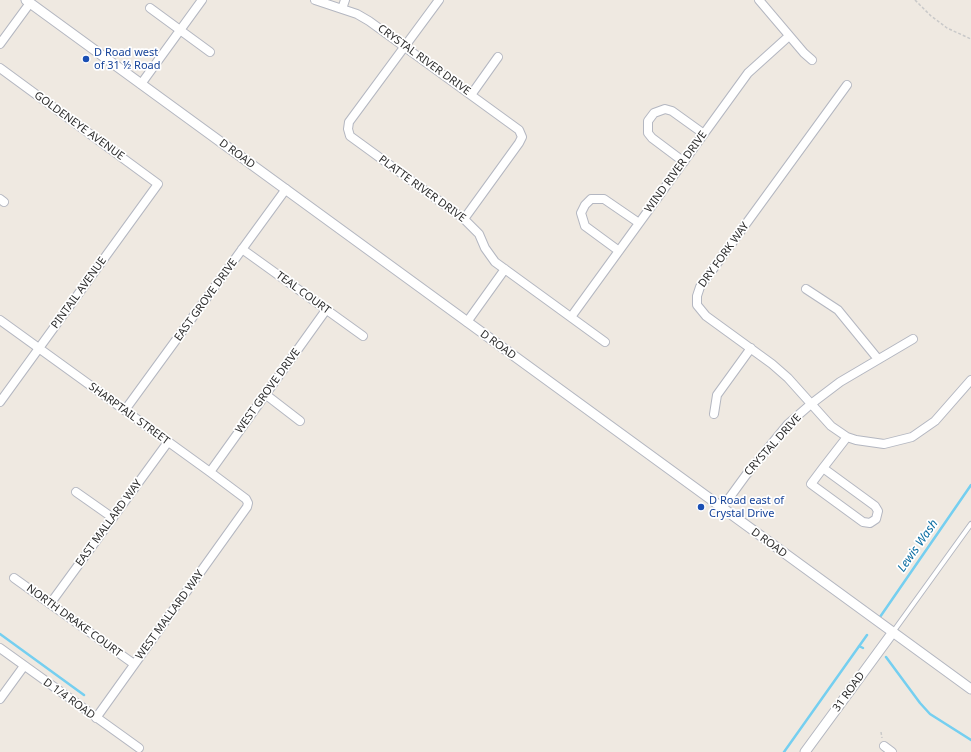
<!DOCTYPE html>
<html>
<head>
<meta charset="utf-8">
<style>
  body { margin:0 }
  canvas { display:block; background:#efe9e1 }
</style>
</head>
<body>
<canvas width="971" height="752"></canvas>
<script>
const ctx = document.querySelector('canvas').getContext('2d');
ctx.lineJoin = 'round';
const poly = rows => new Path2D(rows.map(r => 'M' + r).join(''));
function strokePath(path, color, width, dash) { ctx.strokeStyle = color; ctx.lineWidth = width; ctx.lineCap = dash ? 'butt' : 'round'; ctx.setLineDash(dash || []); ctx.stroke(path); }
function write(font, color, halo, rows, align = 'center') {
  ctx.font = font + ' "Noto Sans",sans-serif'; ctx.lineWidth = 3.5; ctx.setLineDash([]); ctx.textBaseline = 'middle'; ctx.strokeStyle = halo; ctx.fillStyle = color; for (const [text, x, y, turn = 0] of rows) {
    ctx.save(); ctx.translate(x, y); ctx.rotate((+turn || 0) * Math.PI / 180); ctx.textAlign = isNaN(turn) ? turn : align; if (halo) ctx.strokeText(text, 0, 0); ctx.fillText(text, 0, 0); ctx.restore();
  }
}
const stream = poly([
  [880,617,971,485],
  [0,634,84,695],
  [859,646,863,648],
  [886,657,920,703,930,714,971,740],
  [784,752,867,635]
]);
const path = poly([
  [915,0,931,16,947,28,971,39],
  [881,732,882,738]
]);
const service = poly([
  [893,632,971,524]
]);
const minor = poly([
  [315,0,357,14,369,21,519,130,522,137,519,143,464,219],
  [439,0,349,122,348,129,350,136,464,219,479,234,485,248,495,262,605,342],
  [759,0,804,53,812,60],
  [150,8,210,52],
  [342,9,345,0],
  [0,44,30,3],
  [0,68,158,184,0,402],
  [141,84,202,0],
  [847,85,700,287,697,296,697,305,706,316,772,364,788,378,831,426,847,437,856,440,884,444,912,437,935,421,971,380],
  [471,95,498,57],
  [684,162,652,138,648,133,648,121,654,113,665,109,672,111,704,134],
  [0,199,4,202],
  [242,249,363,336],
  [619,251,585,226,581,213,585,205,591,199,604,199,639,223],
  [806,289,838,310,878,359],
  [571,317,748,73,789,36],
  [0,320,210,472,246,499,248,503,247,507,96,718],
  [467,322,505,269],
  [265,394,300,421],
  [125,410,286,189],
  [714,414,717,395,751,348],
  [823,468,875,506,878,511,876,519,870,523,863,522,811,484,823,468,847,437],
  [210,472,326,310],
  [76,492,113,518],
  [722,508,746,475,788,424,811,404,840,382,913,339],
  [14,578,134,664],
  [50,604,168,442],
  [0,648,139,748],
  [0,699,24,666],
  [884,746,892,752]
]);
const tertiary = poly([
  [26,0,971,689],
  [805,752,893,632]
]);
const markers = [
  [86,59,4,"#1a4fb4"],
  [701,507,4,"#1a4fb4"]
];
const transitNames = [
  ["D Road west",94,53],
  ["of 31 ½ Road",94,66],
  ["D Road east of",709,501],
  ["Crystal Drive",709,514]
];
const streetNames = [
  ["CRYSTAL RIVER DRIVE",424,60,36],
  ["GOLDENEYE AVENUE",79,126,36],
  ["D ROAD",237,154,36],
  ["WIND RIVER DRIVE",676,172,-54],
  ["PLATTE RIVER DRIVE",422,189,36],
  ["DRY FORK WAY",724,255,-54],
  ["PINTAIL AVENUE",79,293,-54],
  ["TEAL COURT",303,293,36],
  ["EAST GROVE DRIVE",206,300,-54],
  ["D ROAD",498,345,36],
  ["WEST GROVE DRIVE",268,391,-54],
  ["SHARPTAIL STREET",129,414,36],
  ["CRYSTAL DRIVE",773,445,-48],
  ["EAST MALLARD WAY",109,523,-54],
  ["D ROAD",769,543,36],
  ["WEST MALLARD WAY",170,615,-54],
  ["NORTH DRAKE COURT",74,621,36],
  ["31 ROAD",849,692,-54],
  ["D 1/4 ROAD",69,699,36]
];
const waterNames = [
  ["Lewis Wash",918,546,-55]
];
strokePath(stream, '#75cff0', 2.5);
strokePath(service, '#b4b7c1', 6);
strokePath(minor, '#b4b7c1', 10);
strokePath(tertiary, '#b4b7c1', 11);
strokePath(path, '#c9c9c9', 1.5, [3, 2]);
strokePath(service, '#fff', 4);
strokePath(minor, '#fff', 8);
strokePath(tertiary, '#fff', 9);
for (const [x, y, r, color] of markers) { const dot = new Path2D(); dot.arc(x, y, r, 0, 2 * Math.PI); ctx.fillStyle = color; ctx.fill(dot); strokePath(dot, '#fff', 1.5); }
write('11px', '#164399', '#fff', transitNames, 'left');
write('11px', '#2e2e2e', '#fff', streetNames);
write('italic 12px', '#0d6fa3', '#fff', waterNames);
</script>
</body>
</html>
